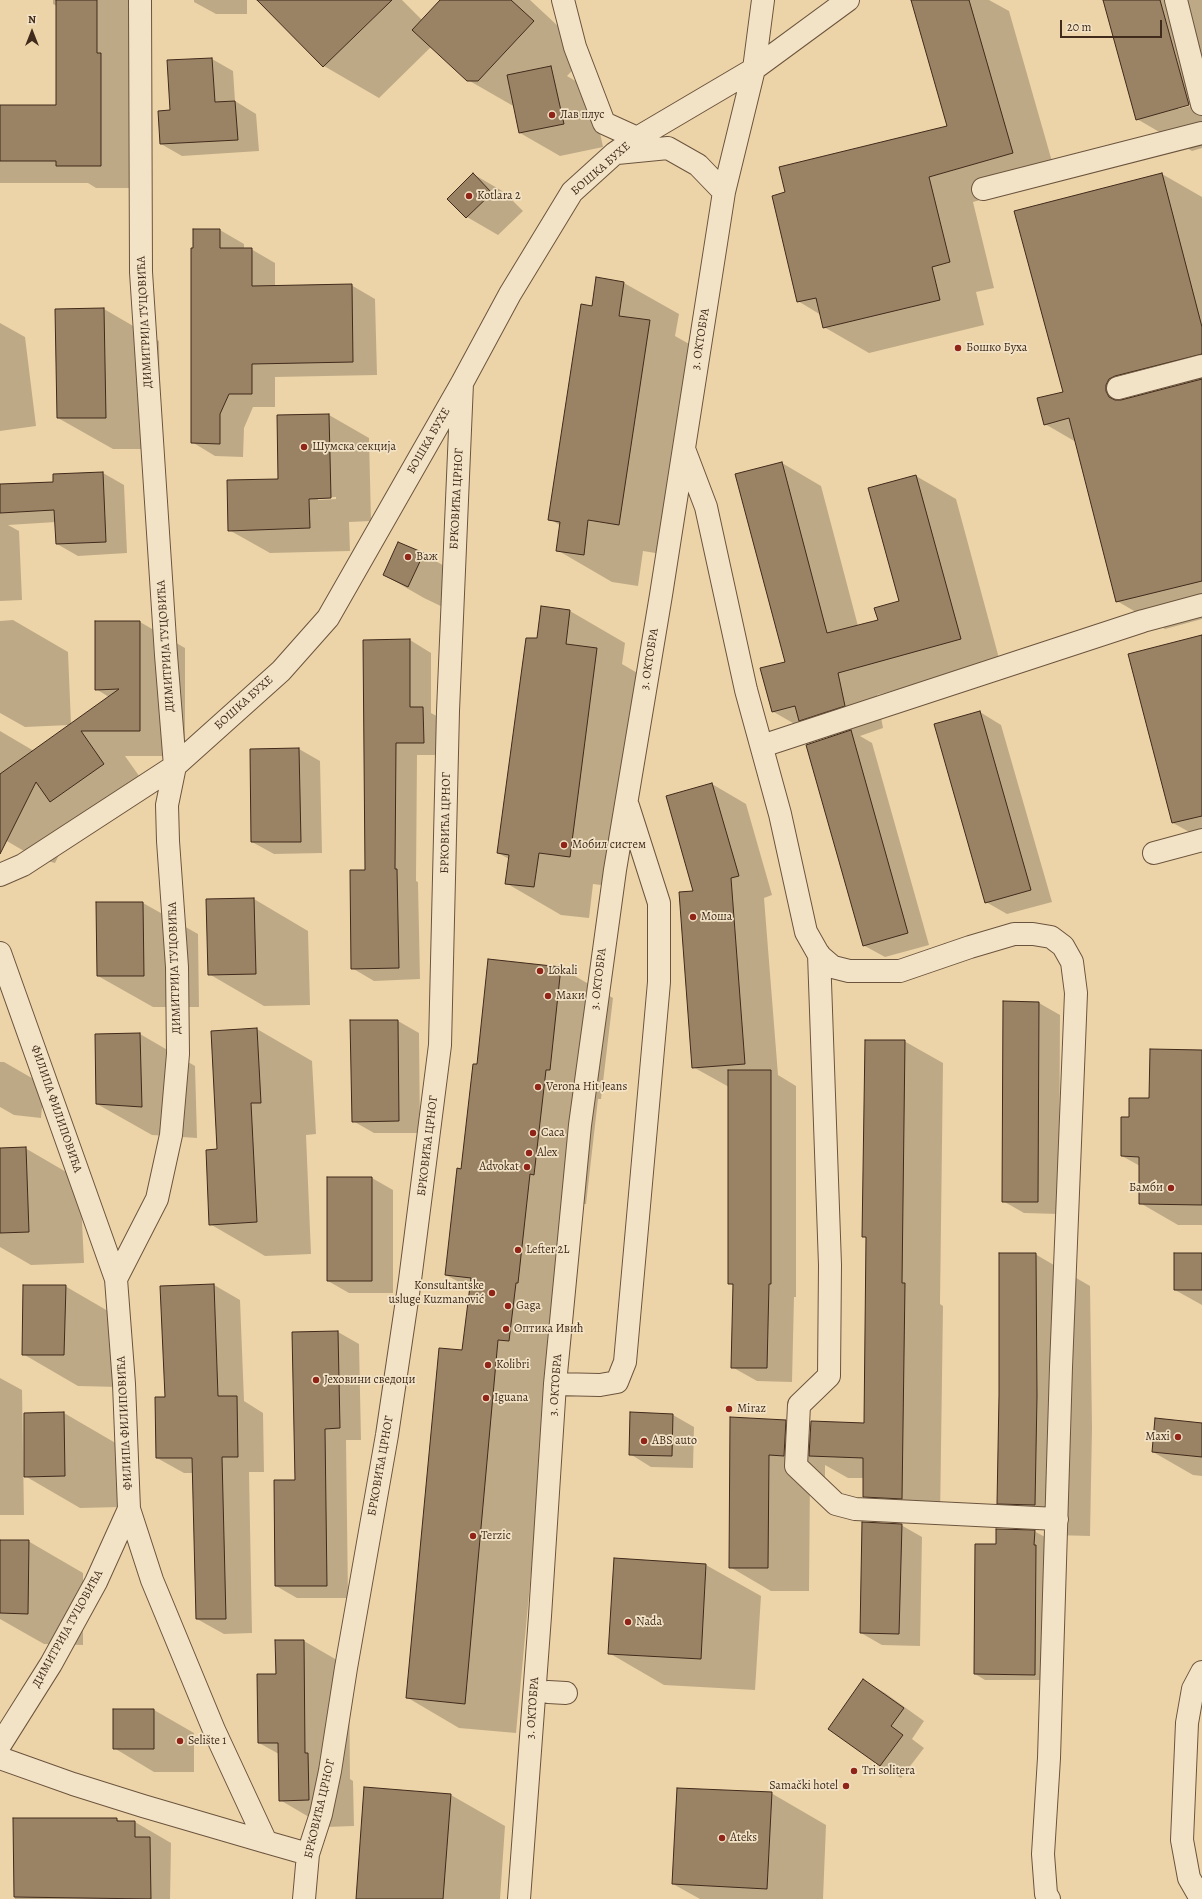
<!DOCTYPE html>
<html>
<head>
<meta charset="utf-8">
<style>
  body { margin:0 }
  #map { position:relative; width:1202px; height:1899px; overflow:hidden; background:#edd4a8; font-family:Alegreya,serif }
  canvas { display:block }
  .north { position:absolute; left:12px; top:12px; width:40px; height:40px; -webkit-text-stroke:3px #f3e3c6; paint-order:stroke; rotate:0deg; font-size:11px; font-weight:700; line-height:16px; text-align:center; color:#402a1b }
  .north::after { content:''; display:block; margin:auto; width:14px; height:18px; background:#402a1b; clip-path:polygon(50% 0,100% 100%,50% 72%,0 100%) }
  .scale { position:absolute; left:1060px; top:20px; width:102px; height:18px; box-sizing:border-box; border:2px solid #402a1b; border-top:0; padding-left:5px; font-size:12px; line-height:14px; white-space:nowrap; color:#402a1b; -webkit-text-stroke:3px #f3e3c6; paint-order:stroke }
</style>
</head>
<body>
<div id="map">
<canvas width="1202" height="1899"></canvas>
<div class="north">N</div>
<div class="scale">20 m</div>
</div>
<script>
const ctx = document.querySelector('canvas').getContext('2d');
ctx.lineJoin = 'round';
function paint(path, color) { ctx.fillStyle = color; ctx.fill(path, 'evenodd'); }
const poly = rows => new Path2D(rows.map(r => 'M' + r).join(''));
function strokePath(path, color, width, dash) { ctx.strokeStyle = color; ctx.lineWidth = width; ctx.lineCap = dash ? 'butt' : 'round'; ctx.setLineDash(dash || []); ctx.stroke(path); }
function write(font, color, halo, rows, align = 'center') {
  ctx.font = font + ' Alegreya,serif'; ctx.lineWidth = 3.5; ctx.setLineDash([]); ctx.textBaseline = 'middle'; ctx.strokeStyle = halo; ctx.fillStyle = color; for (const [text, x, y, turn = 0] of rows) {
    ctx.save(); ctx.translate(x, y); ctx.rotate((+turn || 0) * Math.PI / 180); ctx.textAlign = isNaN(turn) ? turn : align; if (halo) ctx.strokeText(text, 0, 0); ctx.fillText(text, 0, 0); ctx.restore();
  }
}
const shadow = poly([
  [53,0,136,0,140,188,96,188,88,183,0,183,0,106,57,106,57,6,53,4],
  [194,0,247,0,247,14,216,14,194,2],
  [270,0,402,0,422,20,441,0,530,0,588,54,567,76,591,90,603,147,560,156,520,133,515,107,468,80,431,47,379,98,324,66,264,6],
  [912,0,989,0,1009,11,1057,179,973,202,994,288,976,292,984,325,869,353,824,327,821,315,798,301,786,193,948,127],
  [1104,0,1202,0,1202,148,1192,151,1137,119],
  [1194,103,1194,105,1178,109,1178,107],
  [212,59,233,71,235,101,256,114,259,151,182,156,161,144,171,111],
  [473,174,504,192,523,211,498,235,467,217],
  [1162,174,1202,197,1202,619,1165,629,1117,601,1076,442,1045,424,1064,392],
  [194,230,220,230,244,244,244,249,251,249,275,263,275,287,351,285,375,299,377,375,275,377,275,407,253,407,244,428,243,457,215,456,192,442],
  [597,278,624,283,679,314,675,336,705,353,674,556,643,551,638,586,612,582,557,550,561,526,550,519],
  [104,309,159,341,161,449,113,449,58,418,56,310],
  [0,323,25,337,36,426,0,431],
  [329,415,369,438,371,521,349,522,350,551,270,553,229,530,279,480],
  [336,497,336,499,318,500,318,498],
  [782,463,821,486,858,626,879,621,901,602,870,488,916,476,956,499,1000,662,877,695,883,728,860,736,872,743,929,945,885,957,863,945,830,738,820,732,812,734,772,711,786,663],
  [103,473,124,485,127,553,78,556,57,544,56,522,8,525,19,531,22,600,0,601,0,485,54,482],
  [399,543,423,554,464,577,449,610,424,598,384,575],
  [542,607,570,611,625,643,622,664,651,681,624,888,593,884,589,918,561,915,506,883,509,859,498,853,538,639],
  [13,620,68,652,71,724,109,697,96,689,140,622,185,648,185,756,125,756,149,790,78,817,55,863,36,858,0,837,0,731,34,751,70,725,25,727,0,713,0,621],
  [1202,635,1202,839,1173,823,1129,655],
  [410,640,431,653,431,713,444,720,444,755,417,755,416,881,418,882,420,979,374,981,352,968,366,871],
  [980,712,1001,725,1052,902,1007,914,986,902],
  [299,749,320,761,322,853,274,854,252,842],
  [712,784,746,804,772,895,764,898,778,1075,796,1086,796,1297,794,1297,792,1382,757,1381,732,1367,734,1286,729,1283,729,1087,693,1067,694,892],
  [254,899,308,931,310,1005,264,1006,209,974],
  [143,903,198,934,199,1007,153,1007,98,976],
  [561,968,613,998,601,1099,598,1099,586,1204,582,1204,550,1370,516,1733,459,1728,408,1698,463,1352,470,1288,446,1275,478,1065],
  [1039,1003,1060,1015,1059,1214,1024,1213,1003,1201],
  [398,1021,419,1033,420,1133,374,1133,353,1121],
  [257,1029,312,1061,316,1134,306,1135,311,1254,265,1256,210,1224,218,1150,212,1032],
  [140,1034,195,1066,197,1138,152,1135,97,1104,96,1035],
  [904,1041,943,1063,940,1304,943,1306,940,1520,902,1518,864,1496,864,1478,848,1478,825,1465,825,1479,810,1478,809,1591,771,1591,730,1567,731,1418,785,1421,811,1435,865,1424,867,1238,863,1236],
  [1202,1051,1202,1225,1178,1225,1140,1203,1140,1166,1122,1156,1130,1118],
  [0,1062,4,1062,44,1085,41,1118,14,1115,0,1107],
  [25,1148,80,1180,84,1263,31,1265,0,1247,0,1149],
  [372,1178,393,1190,393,1293,349,1293,328,1281],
  [1035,1254,1090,1286,1092,1428,1090,1536,1053,1535,998,1503],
  [1202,1254,1202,1305,1175,1290],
  [214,1285,240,1300,244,1401,263,1413,264,1472,249,1472,252,1633,224,1634,197,1619,194,1473,184,1473,157,1458],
  [65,1286,120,1318,119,1387,78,1386,23,1354],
  [338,1332,359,1344,361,1440,346,1440,348,1598,297,1598,276,1586,296,1481],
  [0,1378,22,1390,24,1515,0,1515],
  [64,1413,119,1445,120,1507,80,1508,25,1476,25,1414],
  [673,1415,694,1427,693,1468,651,1467,630,1454],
  [1202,1424,1202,1476,1193,1475,1153,1452],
  [901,1525,922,1537,920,1646,882,1645,861,1633],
  [1034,1531,1045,1537,1045,1680,985,1680,975,1674,997,1545],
  [0,1541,28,1541,83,1573,83,1645,44,1644,0,1619],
  [615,1559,706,1565,761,1596,755,1690,664,1685,609,1653],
  [304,1641,349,1667,350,1779,353,1781,354,1826,326,1827,280,1800,279,1754,259,1743,277,1675],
  [864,1681,885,1693,924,1721,912,1739,924,1748,901,1778,880,1766],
  [154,1710,194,1733,194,1772,154,1772,114,1748],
  [771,1793,826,1825,823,1899,700,1899,673,1884],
  [451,1795,505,1826,500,1899,357,1899],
  [14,1819,116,1819,122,1822,135,1822,171,1843,170,1899,15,1899]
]);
const building = poly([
  [56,0,97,0,97,53,101,53,101,166,56,166,56,161,0,161,0,105,56,105,56,0],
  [257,0,392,0,323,67,257,0],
  [440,0,511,0,534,21,478,81,467,81,412,30,440,0],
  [911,0,969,0,1013,153,929,177,950,262,932,267,940,300,823,328,816,298,797,302,772,196,785,192,779,167,947,126,911,0],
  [1103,0,1160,0,1189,105,1136,120,1103,0],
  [212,58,215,102,235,101,238,140,160,144,158,111,170,110,167,60,212,58],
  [551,66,564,124,519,133,507,75,551,66],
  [473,173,492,193,466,218,447,199,473,173],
  [1162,173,1202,327,1202,354,1115,376,1109,379,1106,385,1106,391,1109,397,1115,400,1121,400,1202,379,1202,581,1116,602,1069,418,1044,425,1037,398,1063,392,1014,211,1162,173],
  [193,229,220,229,220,248,252,248,252,286,352,284,353,362,252,364,252,394,229,394,220,414,220,444,191,443,191,248,193,248,193,229],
  [596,277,624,282,619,316,650,320,619,525,588,520,584,555,556,551,560,522,548,520,581,304,592,306,596,277],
  [104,308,106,418,57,418,55,309,104,308],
  [329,414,331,498,309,499,310,528,228,531,227,480,278,479,277,415,329,414],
  [782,462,827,633,878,620,874,608,899,601,868,488,916,475,961,639,838,673,845,706,799,721,795,706,772,712,760,668,785,662,735,474,782,462],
  [103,472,106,542,56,544,54,510,0,513,0,484,53,482,53,474,103,472],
  [398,542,424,553,408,587,383,575,398,542],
  [541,606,570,610,566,644,597,648,570,857,539,853,534,887,505,884,509,855,497,853,526,638,537,638,541,606],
  [95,621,140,621,140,731,81,731,104,764,50,802,36,782,0,854,0,774,119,689,95,690,95,621],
  [1202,635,1202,816,1172,823,1128,654,1202,635],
  [410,639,410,707,423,707,424,743,396,743,395,869,397,869,399,968,351,969,350,870,365,870,363,640,410,639],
  [980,711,1031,890,985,903,934,724,980,711],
  [851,730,908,933,863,946,806,745,851,730],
  [299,748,301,842,251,842,250,749,299,748],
  [712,783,739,876,731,878,745,1064,692,1068,679,892,693,891,666,796,712,783],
  [254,898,256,974,208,975,206,899,254,898],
  [96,902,143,902,144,976,97,976,96,902],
  [488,959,561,967,550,1070,546,1070,534,1175,530,1174,518,1283,516,1283,509,1341,498,1340,465,1704,406,1698,439,1348,462,1350,471,1278,445,1275,457,1168,461,1169,473,1064,477,1064,488,959],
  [1003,1001,1039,1002,1038,1202,1002,1202,1003,1001],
  [350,1020,398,1020,399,1121,352,1122,350,1020],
  [257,1028,261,1103,251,1103,257,1222,209,1225,206,1150,217,1149,211,1031,257,1028],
  [140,1033,142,1107,96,1104,95,1034,140,1033],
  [865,1040,905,1040,902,1283,905,1283,902,1499,863,1497,863,1458,809,1456,811,1421,864,1423,866,1237,862,1237,865,1040],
  [1150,1049,1202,1050,1202,1205,1139,1204,1139,1157,1121,1156,1121,1117,1129,1117,1129,1098,1149,1098,1150,1049],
  [728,1070,771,1070,771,1284,769,1284,767,1368,731,1368,733,1284,728,1284,728,1070],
  [26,1147,29,1232,0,1233,0,1148,26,1147],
  [327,1177,372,1177,372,1281,327,1281,327,1177],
  [999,1253,1036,1253,1037,1396,1035,1505,997,1504,999,1395,999,1253],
  [1174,1253,1202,1253,1202,1290,1174,1290,1174,1253],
  [214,1284,218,1396,237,1396,238,1457,222,1457,226,1619,196,1619,192,1458,156,1458,155,1397,165,1397,160,1286,214,1284],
  [23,1285,66,1285,64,1355,22,1355,23,1285],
  [338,1331,340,1428,325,1429,327,1586,275,1586,274,1480,295,1480,292,1332,338,1331],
  [64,1412,65,1476,24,1477,24,1413,64,1412],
  [630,1412,673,1414,672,1456,629,1455,630,1412],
  [730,1417,786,1420,784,1456,769,1455,768,1568,729,1568,730,1417],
  [1155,1418,1202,1423,1202,1457,1152,1452,1155,1418],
  [862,1522,902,1524,899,1634,860,1633,862,1522],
  [996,1529,1035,1530,1034,1545,1036,1545,1035,1675,974,1674,975,1544,996,1544,996,1529],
  [0,1540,29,1540,28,1614,0,1613,0,1540],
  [614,1558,706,1564,701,1659,608,1654,614,1558],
  [275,1640,304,1640,305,1753,308,1753,309,1800,279,1801,278,1743,258,1743,257,1674,276,1674,275,1640],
  [863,1679,904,1708,891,1726,903,1735,880,1766,828,1729,863,1679],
  [113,1709,154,1709,154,1749,113,1749,113,1709],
  [364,1787,451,1794,443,1899,356,1899,364,1787],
  [677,1788,772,1792,767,1889,672,1884,677,1788],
  [13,1818,117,1818,117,1821,135,1821,135,1837,150,1837,151,1899,14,1897,13,1818]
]);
const minor = poly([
  [563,0,575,47,604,123,637,138],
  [1176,0,1202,104],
  [617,153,668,148,698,165,724,192],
  [983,189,1202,133],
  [1118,388,1202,366],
  [684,449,706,507,746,690,780,814,806,932,819,955,833,967,849,971,900,971,970,947,1014,934,1033,934,1051,937,1063,946,1072,962,1076,993,1061,1367,1049,1758,1043,1854,1046,1894,1049,1899],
  [762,746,1143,621,1202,605],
  [1154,853,1202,840],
  [0,875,23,865,175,766,281,671,328,618,462,383,510,294,572,192,615,153,637,138,754,69,848,0],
  [0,953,116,1279,124,1384,129,1509,152,1580,214,1730,266,1842,308,1854],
  [819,954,830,1265,829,1376,799,1405,796,1466,836,1504,855,1509,1057,1519],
  [116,1279,157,1199,171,1135,178,1054,177,967,168,841,167,805,175,766,166,655,141,272,140,0],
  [555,1384,600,1385,617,1382,625,1362,659,982,659,903,628,806],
  [548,1692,566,1693],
  [0,1745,51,1664,96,1582,129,1509],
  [0,1758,73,1784,143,1806,266,1842],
  [304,1899,308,1854,321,1814,330,1771,346,1668,387,1435,410,1280,440,1045,448,711,462,383],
  [519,1899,540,1616,555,1384,580,1125,615,870,661,595,724,192,754,69,763,0],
  [1201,1899,1189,1878,1182,1840,1187,1723,1193,1689,1202,1672]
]);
const markers = [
  [552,115,4,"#8f2418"],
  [469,196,4,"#8f2418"],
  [958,348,4,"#8f2418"],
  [304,447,4,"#8f2418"],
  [408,557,4,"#8f2418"],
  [564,845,4,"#8f2418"],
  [693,917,4,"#8f2418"],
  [540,971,4,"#8f2418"],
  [548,996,4,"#8f2418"],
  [538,1087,4,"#8f2418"],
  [533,1133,4,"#8f2418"],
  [529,1153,4,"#8f2418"],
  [527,1167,4,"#8f2418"],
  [1171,1188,4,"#8f2418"],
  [518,1250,4,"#8f2418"],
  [492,1293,4,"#8f2418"],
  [508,1306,4,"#8f2418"],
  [506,1329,4,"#8f2418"],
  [488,1365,4,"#8f2418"],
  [316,1380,4,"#8f2418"],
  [486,1398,4,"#8f2418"],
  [729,1409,4,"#8f2418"],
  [1178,1437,4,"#8f2418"],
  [644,1441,4,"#8f2418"],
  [473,1536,4,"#8f2418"],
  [628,1622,4,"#8f2418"],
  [180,1741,4,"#8f2418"],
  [854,1771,4,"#8f2418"],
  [846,1786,4,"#8f2418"],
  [722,1838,4,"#8f2418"]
];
const poiNames = [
  ["Лав плус",560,115],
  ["Kotlara 2",477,196],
  ["Бошко Буха",966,348],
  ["Шумска секција",312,447],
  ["Важ",416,557],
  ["Мобил систем",572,845],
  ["Моша",701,917],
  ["Lokali",548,971],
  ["Маки",556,996],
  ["Verona Hit Jeans",546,1087],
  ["Caca",541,1133],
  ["Alex",537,1153],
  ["Advokat",519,1167,"right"],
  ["Бамби",1163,1188,"right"],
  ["Lefter 2L",526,1250],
  ["Konsultantske",484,1286,"right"],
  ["usluge Kuzmanović",484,1300,"right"],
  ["Gaga",516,1306],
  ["Оптика Ивић",514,1329],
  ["Kolibri",496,1365],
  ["Јеховини сведоци",324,1380],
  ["Iguana",494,1398],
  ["Miraz",737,1409],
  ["Maxi",1170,1437,"right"],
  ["ABS auto",652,1441],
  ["Terzic",481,1536],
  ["Nada",636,1622],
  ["Selište 1",188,1741],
  ["Tri solitera",862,1771],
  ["Samački hotel",838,1786,"right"],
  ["Ateks",730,1838]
];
const streetNames = [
  ["БОШКА БУХЕ",601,169,-41],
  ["ДИМИТРИЈА ТУЦОВИЋА",145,322,-93],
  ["3. ОКТОБРА",701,339,-81],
  ["БОШКА БУХЕ",429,441,-60],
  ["БРКОВИЋА ЦРНОГ",457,499,-87],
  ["ДИМИТРИЈА ТУЦОВИЋА",166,646,-94],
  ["3. ОКТОБРА",650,659,-81],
  ["БОШКА БУХЕ",244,703,-42],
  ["БРКОВИЋА ЦРНОГ",446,823,-89],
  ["ДИМИТРИЈА ТУЦОВИЋА",175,968,-92],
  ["3. ОКТОБРА",599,979,-83],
  ["ФИЛИПА ФИЛИПОВИЋА",56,1109,71],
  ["БРКОВИЋА ЦРНОГ",428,1146,-83],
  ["3. ОКТОБРА",556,1385,-86],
  ["ФИЛИПА ФИЛИПОВИЋА",125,1423,-93],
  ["БРКОВИЋА ЦРНОГ",381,1466,-80],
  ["ДИМИТРИЈА ТУЦОВИЋА",68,1629,-61],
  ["3. ОКТОБРА",533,1708,-86],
  ["БРКОВИЋА ЦРНОГ",320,1809,-77]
];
paint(shadow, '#0003');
paint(building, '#9a8264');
strokePath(building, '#402a1b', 1);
strokePath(minor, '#6b543e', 24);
strokePath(minor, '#f3e3c6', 22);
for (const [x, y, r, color] of markers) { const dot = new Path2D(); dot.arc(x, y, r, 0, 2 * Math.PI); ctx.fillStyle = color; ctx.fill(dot); strokePath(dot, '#f3e3c6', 1.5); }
write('12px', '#402a1b', '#f3e3c6', poiNames, 'left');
write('12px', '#402a1b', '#f3e3c6', streetNames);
</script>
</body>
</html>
